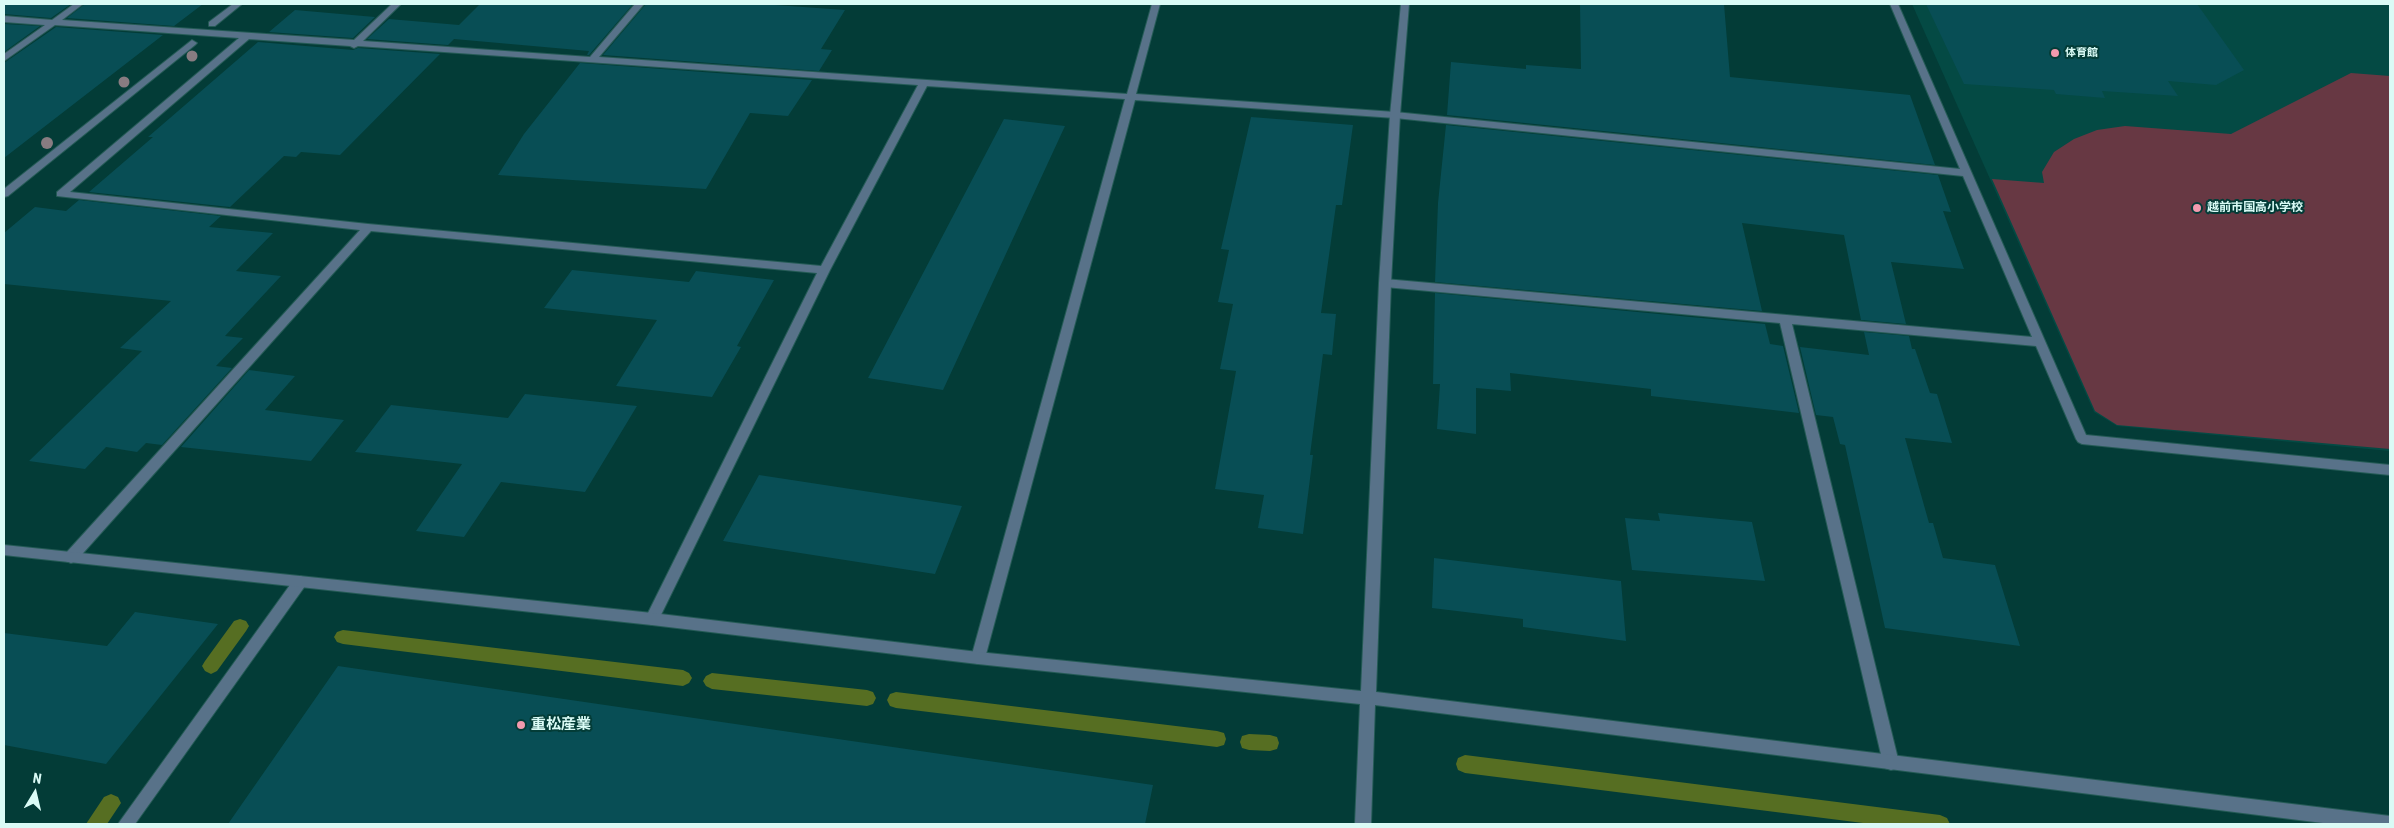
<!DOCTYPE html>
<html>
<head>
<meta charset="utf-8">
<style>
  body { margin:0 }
  #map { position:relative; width:2394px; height:828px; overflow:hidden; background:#033c37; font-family:"Roboto Condensed",sans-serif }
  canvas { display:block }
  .frame { position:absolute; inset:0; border:5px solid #dafbf6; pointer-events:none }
  .north { position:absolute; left:10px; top:768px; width:50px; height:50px; -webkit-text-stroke:4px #033c37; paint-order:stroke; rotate:9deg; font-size:14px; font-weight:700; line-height:20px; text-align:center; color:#dafbf6 }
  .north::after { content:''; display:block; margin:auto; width:18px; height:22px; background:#dafbf6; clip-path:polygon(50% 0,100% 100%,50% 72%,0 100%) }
</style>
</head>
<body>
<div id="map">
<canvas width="2394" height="828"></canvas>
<div class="frame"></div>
<div class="north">N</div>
</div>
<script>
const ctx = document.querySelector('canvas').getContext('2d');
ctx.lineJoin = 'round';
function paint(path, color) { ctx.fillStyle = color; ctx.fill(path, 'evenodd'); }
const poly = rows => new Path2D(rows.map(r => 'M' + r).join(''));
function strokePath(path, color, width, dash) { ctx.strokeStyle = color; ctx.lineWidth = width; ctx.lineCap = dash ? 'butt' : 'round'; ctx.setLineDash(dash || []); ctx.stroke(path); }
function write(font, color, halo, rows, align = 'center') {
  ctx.font = font + ' "Roboto Condensed","Noto Sans JP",sans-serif'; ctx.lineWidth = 4; ctx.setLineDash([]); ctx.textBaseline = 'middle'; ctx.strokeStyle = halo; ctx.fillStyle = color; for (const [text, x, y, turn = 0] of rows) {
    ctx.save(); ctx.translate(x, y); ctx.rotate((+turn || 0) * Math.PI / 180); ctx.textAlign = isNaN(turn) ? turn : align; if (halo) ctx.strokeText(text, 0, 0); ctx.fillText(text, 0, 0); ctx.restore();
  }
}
const built = poly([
  [1912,4,2390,4,2390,451,2117,426,2094,412]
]);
const green = poly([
  [2351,73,2390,76,2390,449,2117,425,2095,411,1992,179,2044,183,2042,172,2054,152,2074,139,2097,130,2125,126,2231,134]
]);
const stream = poly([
  [240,619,246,621,249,626,246,631,217,671,211,674,205,671,202,666,205,661,234,621,240,619],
  [343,630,683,670,689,673,692,678,689,683,683,686,343,644,337,642,334,637,337,632,343,630],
  [712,673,867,690,873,692,876,698,873,704,867,706,712,689,706,686,703,681,706,676,712,673],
  [896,692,1217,731,1224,733,1226,739,1224,745,1217,747,896,708,890,706,887,700,890,694,896,692],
  [1249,734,1270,735,1277,737,1279,743,1277,749,1270,751,1249,750,1242,748,1240,742,1242,736,1249,734],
  [1465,755,1940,815,1947,818,1950,824,1871,824,1465,773,1458,770,1456,764,1458,758,1465,755],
  [111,794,118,797,121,803,107,824,86,824,104,797,111,794]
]);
const building = poly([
  [4,4,71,4,51,18,4,14],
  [85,4,203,4,174,26,67,18],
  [480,4,633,4,589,55,587,55,589,51,454,39,448,45,367,39,389,19,459,25],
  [646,4,761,4,845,10,821,49,832,50,819,71,603,55],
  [1580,4,1724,4,1730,77,1910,95,1935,165,1447,115,1451,62,1526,69,1526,65,1581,69],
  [1926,4,2197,4,2244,70,2216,85,2168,81,2178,96,2102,91,2105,98,2056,94,2054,90,1964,84],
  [295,10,375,17,353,38,269,32],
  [4,24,40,26,4,52],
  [56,27,163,35,4,158,4,63],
  [258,42,353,50,358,48,440,54,340,155,301,152,296,157,284,156,230,207,89,192,153,137,148,137],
  [580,63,812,80,788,116,750,113,706,189,498,175,524,134],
  [1251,117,1353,125,1342,205,1336,205,1321,313,1336,314,1332,355,1323,354,1310,455,1313,455,1303,534,1258,528,1264,495,1215,489,1236,371,1220,369,1233,304,1218,302,1229,250,1221,249],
  [1004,119,1065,126,943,390,868,378],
  [1446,125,1938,175,1951,212,1943,211,1964,269,1891,262,1906,324,1861,320,1844,235,1742,223,1762,311,1435,282,1438,203],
  [79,200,221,216,209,227,273,233,236,271,281,276,225,336,243,338,216,366,232,368,162,445,146,443,137,452,106,447,85,469,29,461,142,351,120,348,171,301,4,284,4,233,35,207,66,211],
  [572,270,689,282,696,271,774,280,737,346,741,347,712,397,616,386,657,320,544,308],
  [1435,293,1765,324,1770,344,1783,346,1799,413,1651,396,1651,389,1510,373,1511,391,1476,388,1476,434,1437,429,1440,384,1433,384],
  [1864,332,1909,336,1912,349,1915,349,1930,393,1937,394,1952,443,1905,438,1929,523,1933,523,1943,558,1995,565,2020,646,1885,628,1845,445,1840,444,1833,417,1816,415,1800,347,1869,355],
  [249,370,295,376,265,410,344,420,311,461,181,447],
  [525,394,637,406,585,492,501,482,464,537,416,531,462,464,355,452,391,405,508,418],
  [759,475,962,506,935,574,723,541],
  [1658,513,1752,522,1765,581,1632,570,1625,518,1660,521],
  [1434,558,1621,581,1626,641,1523,627,1523,619,1432,608],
  [135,612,218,624,106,764,4,745,4,633,107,646],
  [338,666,1153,785,1145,824,228,824]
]);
const pedestrian = poly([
  [233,4,242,4,215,26,209,26,209,22,233,4],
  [192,40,197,43,195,45,8,196,4,197,4,189,192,40]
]);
const minor = poly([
  [74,4,83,4,62,20,354,40,392,4,401,4,363,41,590,57,635,4,644,4,599,57,1127,94,1152,4,1160,4,1136,94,1395,112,1960,169,1890,4,1898,4,2086,435,2390,465,2390,475,2082,444,2078,442,2076,439,2036,346,1792,324,1899,763,1897,768,1891,770,1885,768,1883,763,1780,323,1385,287,1379,283,1385,279,2032,337,1963,176,1395,118,1135,100,985,658,983,662,978,664,973,662,971,658,1125,99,927,86,830,270,657,623,652,625,647,623,645,619,817,273,371,231,76,561,71,563,66,561,64,557,66,553,360,230,57,196,57,192,239,38,55,25,4,61,4,54,45,25,4,22,4,16,52,20,74,4],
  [249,39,350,46,354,48,358,46,918,85,821,266,368,224,70,192,249,39],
  [300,576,305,578,307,582,305,586,135,824,118,824,295,578,300,576]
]);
const tertiary = poly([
  [1401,4,1409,4,1400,115,1391,283,1376,692,2390,816,2390,824,2331,824,1375,705,1371,824,1355,824,1360,704,978,664,652,625,4,555,4,545,652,613,978,652,1361,691,1379,283,1390,115,1401,4]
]);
const trees = [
  [192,56,5.5],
  [124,82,5.5],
  [47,143,6]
];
const markers = [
  [2055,53,5,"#f29aae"],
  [2197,208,5,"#f29aae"],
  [521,725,5,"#f29aae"]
];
const farPoinames = [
  ["体育館",2065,53]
];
const poiNames = [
  ["越前市国高小学校",2207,208]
];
const nearPoinames = [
  ["重松産業",531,725]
];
paint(built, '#044a44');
paint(green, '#673843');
paint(stream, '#566e22');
paint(building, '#084e55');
strokePath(pedestrian, '#255b56', 2);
strokePath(minor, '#255b56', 2);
strokePath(tertiary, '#255b56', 2);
paint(pedestrian, '#587289');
paint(minor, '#587289');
paint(tertiary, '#587289');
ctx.fillStyle = '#887c81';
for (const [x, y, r] of trees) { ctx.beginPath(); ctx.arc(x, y, r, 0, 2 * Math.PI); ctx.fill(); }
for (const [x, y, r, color] of markers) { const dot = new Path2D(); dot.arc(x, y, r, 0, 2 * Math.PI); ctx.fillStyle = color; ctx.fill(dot); strokePath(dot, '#033c37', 2); }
write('bold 11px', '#dafbf6', '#033c37', farPoinames, 'left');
write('bold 12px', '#dafbf6', '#033c37', poiNames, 'left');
write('bold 15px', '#dafbf6', '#033c37', nearPoinames, 'left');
</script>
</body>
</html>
